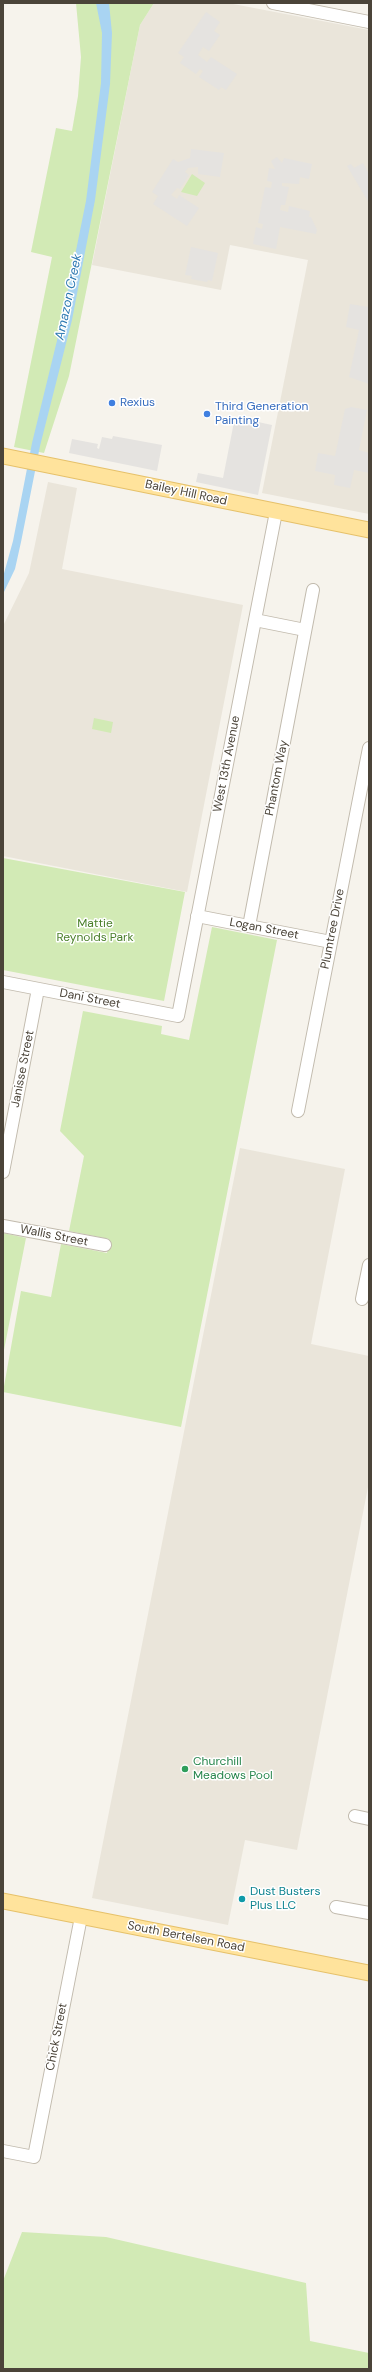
<!DOCTYPE html>
<html>
<head>
<meta charset="utf-8">
<style>
  body { margin:0 }
  #map { position:relative; width:372px; height:2372px; overflow:hidden; background:#f6f3ec; font-family:"DM Sans",sans-serif }
  canvas { display:block }
  .frame { position:absolute; inset:0; border:4px solid #4b4439; pointer-events:none }
</style>
</head>
<body>
<div id="map">
<canvas width="372" height="2372"></canvas>
<div class="frame"></div>
</div>
<script>
const ctx = document.querySelector('canvas').getContext('2d');
ctx.lineJoin = 'round';
function paint(path, color) { ctx.fillStyle = color; ctx.fill(path, 'evenodd'); }
const poly = rows => new Path2D(rows.map(r => 'M' + r).join(''));
function strokePath(path, color, width, dash) { ctx.strokeStyle = color; ctx.lineWidth = width; ctx.lineCap = dash ? 'butt' : 'round'; ctx.setLineDash(dash || []); ctx.stroke(path); }
function write(font, color, halo, rows, align = 'center') {
  ctx.font = font + ' "DM Sans",sans-serif'; ctx.lineWidth = 3; ctx.setLineDash([]); ctx.textBaseline = 'middle'; ctx.strokeStyle = halo; ctx.fillStyle = color; for (const [text, x, y, turn = 0] of rows) {
    ctx.save(); ctx.translate(x, y); ctx.rotate((+turn || 0) * Math.PI / 180); ctx.textAlign = isNaN(turn) ? turn : align; if (halo) ctx.strokeText(text, 0, 0); ctx.fillText(text, 0, 0); ctx.restore();
  }
}
const residential = poly([
  [154,3,228,3,369,30,369,514,262,493,308,260,230,245,221,290,92,265,140,25],
  [48,482,77,488,62,569,243,605,187,892,3,856,3,626,29,573],
  [240,1148,345,1169,311,1344,369,1356,369,1482,297,1850,245,1840,228,1925,92,1898]
]);
const green = poly([
  [76,3,154,3,140,25,69,376,44,453,14,447,52,257,31,252,56,128,72,131,78,96,81,57],
  [192,174,205,183,197,196,181,192],
  [94,718,113,722,111,733,92,729],
  [3,858,185,892,164,1001,3,970],
  [212,927,277,940,181,1427,3,1392,21,1291,51,1297,61,1244,107,1253,109,1239,69,1231,84,1156,60,1131,83,1011,162,1026,161,1034,189,1040],
  [3,1233,26,1238,3,1355],
  [22,2232,106,2237,306,2283,310,2341,369,2353,369,2369,3,2369,3,2281]
]);
const parking = poly([
  [206,12,220,22,214,31,220,35,209,51,203,47,198,55,207,62,211,57,237,74,226,90,221,87,219,90,199,77,203,71,200,69,196,74,180,63,184,57,178,53],
  [191,149,224,153,220,177,198,174,198,167,188,168,185,172,189,175,180,189,177,188,171,195,177,199,179,195,199,208,187,226,153,204,158,196,152,192,173,159,178,162,190,158],
  [277,157,282,163,284,158,312,164,309,179,300,177,299,184,282,183,282,186,289,187,285,205,281,205,280,210,288,212,289,206,310,211,309,217,311,217,317,230,316,234,280,227,276,249,253,244,256,227,262,229,263,224,258,223,265,187,271,188,272,182,267,181,269,168,275,169,271,161],
  [363,163,369,174,369,203,347,166,351,164,354,168],
  [191,247,218,253,212,281,208,280,207,282,191,279,192,276,185,275],
  [350,304,369,307,369,384,349,377,359,330,346,327],
  [351,407,367,410,359,450,369,453,369,473,354,470,350,488,334,485,335,475,315,471,318,453,335,456,345,409],
  [235,417,272,425,258,495,196,482,198,473,223,478],
  [113,436,162,445,157,471,69,453,72,439,98,444,97,448,99,449,102,437,112,439]
]);
const water = poly([
  [96,3,109,3,112,33,110,84,95,200,72,320,40,446,21,542,15,569,3,594,3,577,13,541,32,443,62,320,86,201,101,83,102,33]
]);
const minor = poly([
  [273,3,369,22],
  [255,620,305,630],
  [197,916,331,942],
  [249,926,313,590],
  [3,982,178,1016,276,512],
  [298,1111,369,748],
  [3,1172,38,989],
  [3,1226,105,1245],
  [362,1299,369,1265],
  [355,1816,369,1819],
  [336,1907,369,1913],
  [3,2151,34,2157,81,1917]
]);
const major = poly([
  [3,456,369,530],
  [3,1901,369,1973]
]);
const markers = [
  [112,403,4,"#3f7fe0"],
  [207,414,4,"#3f7fe0"],
  [185,1769,4,"#2e9e5b"],
  [242,1899,4,"#0f9aa8"]
];
const shopNames = [
  ["Rexius",120,403],
  ["Third Generation",215,407],
  ["Painting",215,421]
];
const streetNames = [
  ["Bailey Hill Road",186,493,12],
  ["West 13th Avenue",227,764,-79],
  ["Phantom Way",277,778,-79],
  ["Logan Street",264,929,11],
  ["Plumtree Drive",333,929,-79],
  ["Dani Street",90,999,11],
  ["Janisse Street",23,1069,-79],
  ["Wallis Street",54,1236,11],
  ["South Bertelsen Road",186,1937,11],
  ["Chick Street",57,2037,-79]
];
const parkNames = [
  ["Mattie",95,924],
  ["Reynolds Park",95,938]
];
const leisureNames = [
  ["Churchill",193,1762],
  ["Meadows Pool",193,1776]
];
const cultureNames = [
  ["Dust Busters",250,1892],
  ["Plus LLC",250,1906]
];
const waterNames = [
  ["Amazon Creek",69,297,-78]
];
paint(residential, '#eae5da');
paint(green, '#d2eab5');
paint(parking, '#e5e3e0');
paint(water, '#a9d4f2');
strokePath(minor, '#c2bbae', 14);
strokePath(major, '#e6c16a', 17);
strokePath(minor, '#fff', 12);
strokePath(major, '#ffe39c', 15);
for (const [x, y, r, color] of markers) { const dot = new Path2D(); dot.arc(x, y, r, 0, 2 * Math.PI); ctx.fillStyle = color; ctx.fill(dot); strokePath(dot, '#fff', 1.5); }
write('12px', '#366cbe', '#fff', shopNames, 'left');
write('12px', '#4b4439', '#fff', streetNames);
write('12px', '#4a7f2a', '#fff', parkNames);
write('12px', '#27864d', '#fff', leisureNames, 'left');
write('12px', '#0d838f', '#fff', cultureNames, 'left');
write('italic 13px', '#2e7ab2', '#fff', waterNames);
</script>
</body>
</html>
